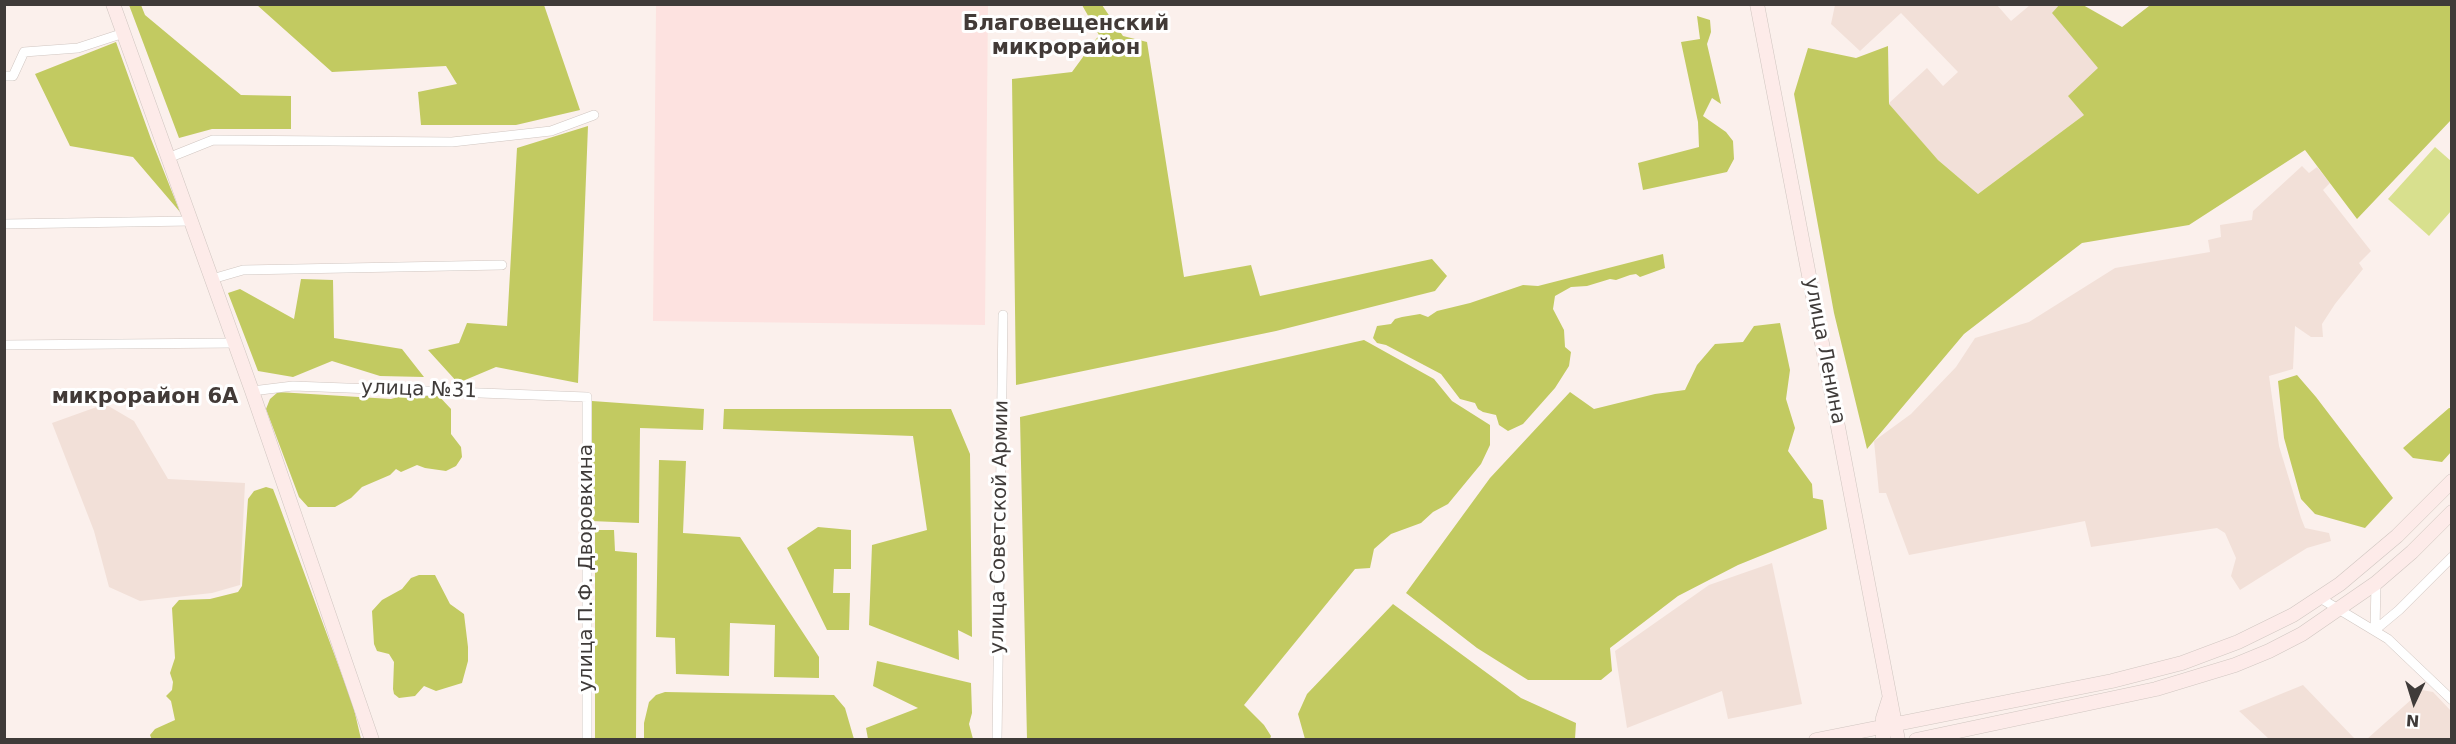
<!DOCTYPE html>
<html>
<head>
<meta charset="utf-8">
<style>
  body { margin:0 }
  #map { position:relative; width:2456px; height:744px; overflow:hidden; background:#fbf0ec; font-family:"DejaVu Sans",sans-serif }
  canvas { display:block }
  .frame { position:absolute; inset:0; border:6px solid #3f3b39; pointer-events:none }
  .north { position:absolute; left:2384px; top:672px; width:60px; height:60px; -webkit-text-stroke:4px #fff; paint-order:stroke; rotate:184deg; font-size:16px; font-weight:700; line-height:24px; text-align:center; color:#3f3b39 }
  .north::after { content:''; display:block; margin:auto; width:21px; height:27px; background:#3f3b39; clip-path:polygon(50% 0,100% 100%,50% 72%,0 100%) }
</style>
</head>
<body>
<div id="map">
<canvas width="2456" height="744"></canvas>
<div class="frame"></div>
<div class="north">N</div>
</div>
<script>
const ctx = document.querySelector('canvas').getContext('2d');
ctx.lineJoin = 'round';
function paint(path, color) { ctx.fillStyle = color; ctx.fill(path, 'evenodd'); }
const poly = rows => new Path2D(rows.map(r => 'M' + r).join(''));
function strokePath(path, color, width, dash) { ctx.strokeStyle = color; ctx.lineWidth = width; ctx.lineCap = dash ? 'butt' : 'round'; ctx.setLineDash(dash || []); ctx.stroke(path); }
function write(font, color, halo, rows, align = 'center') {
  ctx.font = font + ' "DejaVu Sans",sans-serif'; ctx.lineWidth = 6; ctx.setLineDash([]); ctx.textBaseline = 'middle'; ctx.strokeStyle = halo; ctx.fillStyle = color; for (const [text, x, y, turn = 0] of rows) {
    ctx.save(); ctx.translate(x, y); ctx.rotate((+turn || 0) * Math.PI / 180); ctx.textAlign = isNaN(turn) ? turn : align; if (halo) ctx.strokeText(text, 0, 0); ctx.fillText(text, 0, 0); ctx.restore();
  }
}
const built = poly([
  [1835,5,1997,5,2011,21,2030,5,2060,5,2053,13,2099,68,2084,115,1978,194,1938,160,1888,104,1927,68,1943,86,1958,72,1901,13,1860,51,1831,24],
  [2302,166,2309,173,2317,167,2330,183,2323,190,2371,251,2359,263,2363,269,2335,304,2322,324,2323,337,2311,337,2295,326,2293,369,2269,376,2279,446,2301,518,2305,528,2329,533,2331,541,2307,548,2240,590,2231,576,2236,558,2225,533,2217,528,2091,547,2085,521,1909,555,1886,493,1879,493,1874,441,1911,414,1956,367,1975,338,2029,322,2115,268,2210,252,2208,240,2221,237,2220,225,2252,220,2253,211],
  [105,404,134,421,168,479,245,483,240,585,212,593,140,601,109,587,94,531,52,423],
  [1772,563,1802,704,1728,719,1722,691,1627,728,1615,651,1709,585],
  [2303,685,2355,739,2269,739,2239,711],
  [2422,690,2433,692,2451,711,2451,739,2367,739]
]);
const medical = poly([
  [656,5,988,5,985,325,653,321]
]);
const green = poly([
  [2435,147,2451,161,2451,211,2429,236,2388,199]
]);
const forest = poly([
  [2060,4,2083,5,2122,27,2149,6,2160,5,2451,5,2451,120,2357,219,2305,150,2189,225,2082,243,1964,334,1867,449,1834,313,1794,94,1808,48,1856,58,1888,46,1889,104,1938,160,1978,194,2084,115,2068,96,2098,68,2052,13],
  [129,5,141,5,145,15,241,95,291,96,291,129,212,129,179,138],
  [257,5,544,5,580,110,516,125,421,125,418,92,457,84,446,66,332,72],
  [1082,5,1102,5,1123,36,1147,42,1184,277,1251,265,1260,296,1432,259,1447,276,1435,291,1276,331,1016,385,1012,79,1072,72,1099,35],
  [1697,16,1710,20,1711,32,1707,44,1721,104,1712,98,1703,116,1726,132,1733,141,1734,159,1727,172,1643,190,1638,163,1699,147,1698,122,1681,42,1700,39],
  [116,42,151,139,180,212,133,157,70,146,35,74],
  [588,126,578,383,496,367,458,383,428,350,459,343,467,323,507,326,517,148],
  [1663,254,1665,268,1640,277,1636,274,1630,275,1616,280,1610,279,1587,286,1571,287,1555,296,1553,309,1564,330,1565,347,1571,352,1569,366,1555,388,1523,424,1508,431,1499,425,1496,415,1483,412,1478,409,1475,403,1460,399,1441,374,1386,345,1377,343,1373,338,1377,326,1391,324,1395,319,1402,317,1420,314,1428,317,1437,311,1470,303,1523,285,1538,286],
  [301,279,333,280,334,338,402,349,424,377,380,376,332,361,293,377,258,371,228,293,240,289,294,319],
  [1780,323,1790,370,1786,399,1795,428,1788,451,1812,484,1813,498,1823,500,1827,529,1738,565,1678,596,1610,648,1612,671,1601,680,1528,680,1477,648,1406,593,1490,478,1570,392,1594,409,1655,394,1685,390,1697,365,1715,344,1743,342,1754,326],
  [1364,340,1434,379,1452,401,1490,425,1490,445,1481,464,1448,504,1433,512,1421,523,1391,534,1374,549,1370,568,1355,569,1244,705,1264,725,1271,736,1270,739,1027,739,1020,417],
  [2297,375,2316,397,2393,498,2365,528,2315,514,2301,499,2284,438,2278,381],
  [278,392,391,399,409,394,428,396,437,394,451,409,451,434,461,447,462,457,456,466,446,471,425,468,417,465,401,472,396,469,390,475,362,487,351,498,335,507,308,507,299,497,266,409,270,399],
  [592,401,704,409,703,430,640,428,639,523,591,521],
  [2449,408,2451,408,2451,452,2442,462,2413,458,2403,448],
  [724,409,951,409,970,454,972,637,958,630,959,660,869,625,872,545,927,530,913,436,723,429],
  [659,460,686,461,683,533,740,537,819,657,819,678,774,677,775,625,730,623,729,676,676,674,675,638,656,637],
  [266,487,273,489,278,502,353,705,361,739,152,740,150,735,155,729,175,720,171,701,166,696,172,690,173,682,170,673,175,658,172,608,179,600,210,599,238,592,242,586,248,499,254,491],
  [818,527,851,530,851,569,834,569,833,593,850,593,849,630,827,630,787,548],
  [595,530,614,530,615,551,637,553,636,739,595,739],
  [419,575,435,575,450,604,464,614,468,647,468,661,462,683,436,691,424,686,415,696,399,698,394,694,393,689,394,662,389,654,377,651,374,644,372,611,382,600,402,589,411,578],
  [1393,604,1521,698,1576,723,1575,739,1305,739,1298,714,1307,694],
  [877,661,971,683,972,713,969,724,973,739,868,739,866,728,918,708,873,686],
  [665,692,834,695,845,708,854,739,644,739,644,723,649,702,656,695]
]);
const street = poly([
  [4,76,13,76,24,52,78,48,124,33],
  [168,158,213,140,452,142,551,131,594,115],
  [4,224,191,221],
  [212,279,243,270,502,265],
  [4,345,235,343],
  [252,391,293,386,587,397,587,740],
  [2320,598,2388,639,2452,700],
  [2375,630,2399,610,2452,557],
  [2375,630,2376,583],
  [997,740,1003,315]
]);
const secondary = poly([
  [113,4,252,391,372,740],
  [1757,4,1898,740],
  [1816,740,2112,681,2182,663,2238,642,2293,615,2340,584,2397,536,2452,481],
  [1883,740,1883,718,1889,699],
  [1916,740,2156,689,2235,665,2269,651,2302,634,2376,583,2412,552,2452,512]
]);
const streetNames = [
  ["улица Ленина",1824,351,79],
  ["улица №31",419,390,2],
  ["улица Советской Армии",1000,527,-89],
  ["улица П.Ф. Дворовкина",587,568,-90]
];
const neighbourhoodNames = [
  ["Благовещенский",1066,25],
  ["микрорайон",1066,49],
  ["микрорайон 6А",145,398]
];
paint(built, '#f2e0d8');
paint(medical, '#fde2e0');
paint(green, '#d8e08e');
paint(forest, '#c2ca61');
strokePath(street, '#d0c6c1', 10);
strokePath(secondary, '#d0c6c1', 15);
strokePath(street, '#fff', 9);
strokePath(secondary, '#fdebe9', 14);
write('20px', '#3f3b39', '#fff', streetNames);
write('bold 21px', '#423a37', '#fff', neighbourhoodNames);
</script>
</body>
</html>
